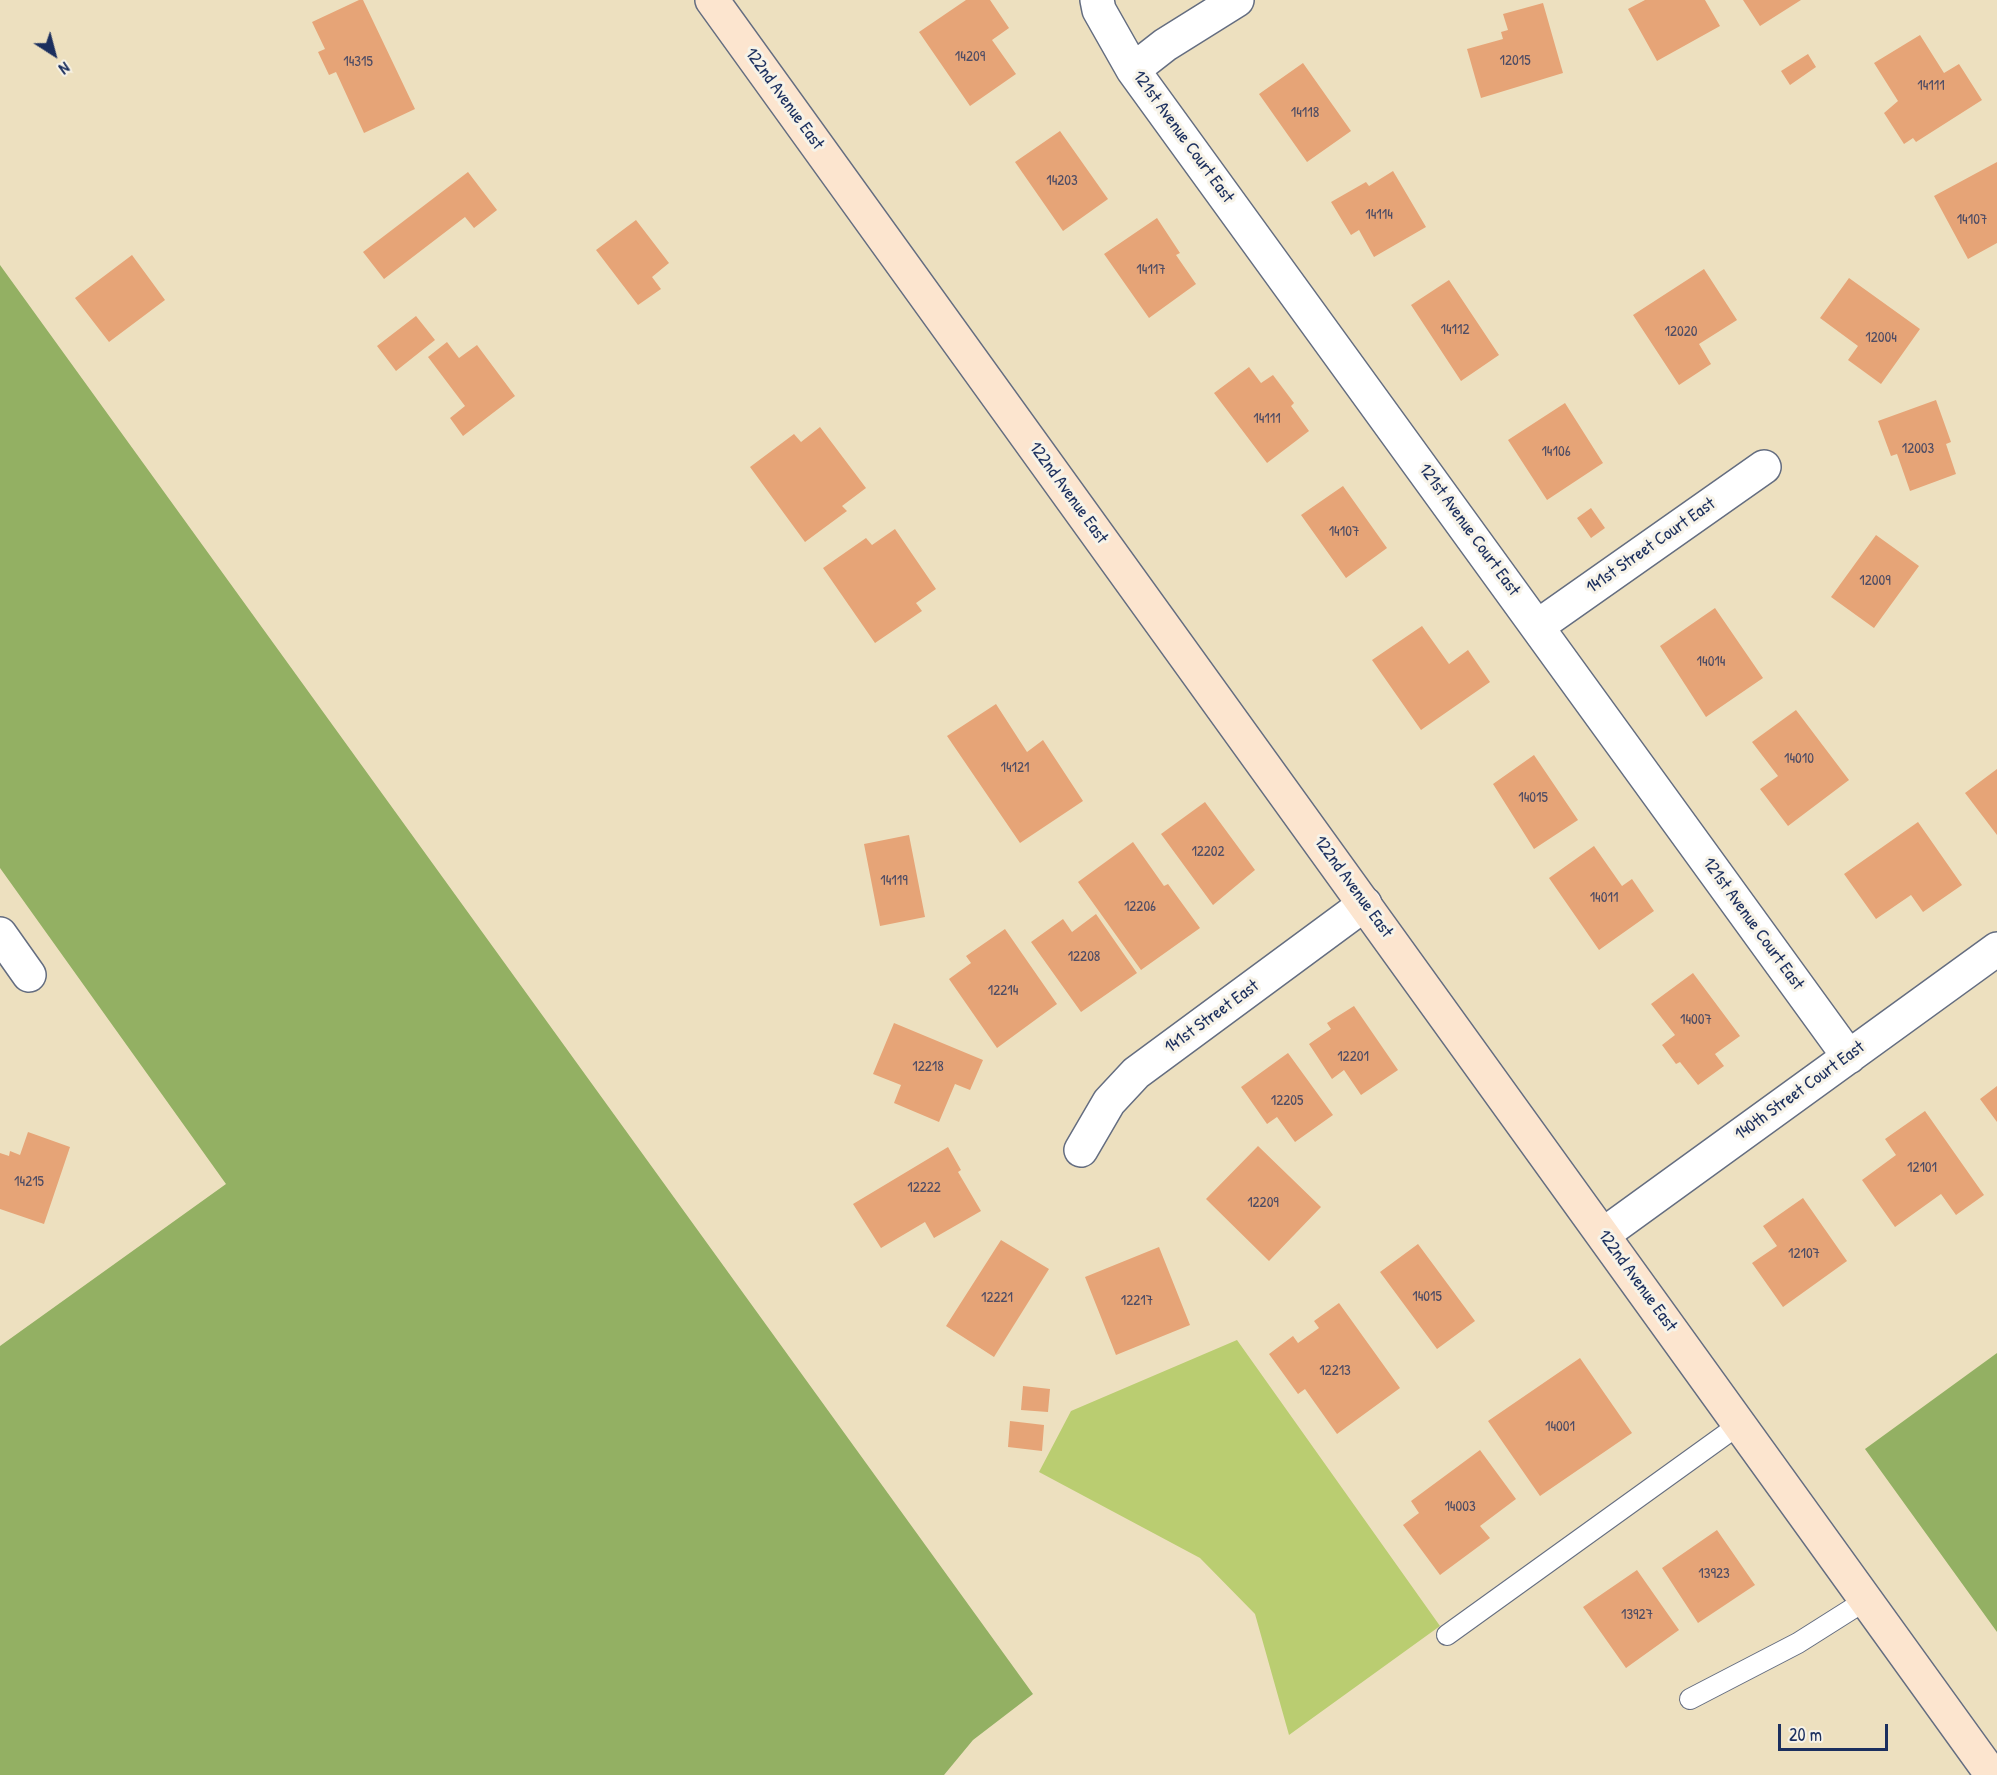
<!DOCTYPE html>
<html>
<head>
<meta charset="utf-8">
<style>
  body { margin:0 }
  #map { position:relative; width:1997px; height:1775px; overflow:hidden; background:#ede0bf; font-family:"Patrick Hand",sans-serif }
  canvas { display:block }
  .north { position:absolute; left:24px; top:24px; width:60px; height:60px; -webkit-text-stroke:4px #f7f3e8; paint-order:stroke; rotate:144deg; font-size:16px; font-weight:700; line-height:24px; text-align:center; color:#1b2f5e }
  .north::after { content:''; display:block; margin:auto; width:21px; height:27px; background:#1b2f5e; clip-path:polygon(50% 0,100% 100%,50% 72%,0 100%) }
  .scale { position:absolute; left:1778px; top:1724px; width:110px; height:27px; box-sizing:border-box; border:3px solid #1b2f5e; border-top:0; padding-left:8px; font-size:18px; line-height:21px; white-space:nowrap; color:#1b2f5e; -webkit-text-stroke:4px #f7f3e8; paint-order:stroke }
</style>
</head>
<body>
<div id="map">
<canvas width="1997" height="1775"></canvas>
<div class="north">N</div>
<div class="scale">20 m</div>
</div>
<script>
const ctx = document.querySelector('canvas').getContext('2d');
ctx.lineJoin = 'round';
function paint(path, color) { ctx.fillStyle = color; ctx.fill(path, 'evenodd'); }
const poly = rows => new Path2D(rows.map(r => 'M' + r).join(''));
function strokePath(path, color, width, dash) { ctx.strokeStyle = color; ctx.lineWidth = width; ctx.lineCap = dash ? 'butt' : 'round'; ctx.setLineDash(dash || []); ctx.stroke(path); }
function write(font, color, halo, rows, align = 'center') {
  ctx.font = font + ' "Patrick Hand",sans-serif'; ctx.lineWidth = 6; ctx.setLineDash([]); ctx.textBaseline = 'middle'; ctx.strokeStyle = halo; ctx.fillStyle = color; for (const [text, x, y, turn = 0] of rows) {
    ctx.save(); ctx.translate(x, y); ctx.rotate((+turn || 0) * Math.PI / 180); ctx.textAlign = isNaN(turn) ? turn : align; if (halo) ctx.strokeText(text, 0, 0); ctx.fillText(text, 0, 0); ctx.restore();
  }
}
const green = poly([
  [1237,1340,1440,1626,1289,1735,1255,1614,1200,1558,1039,1472,1071,1411]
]);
const forest = poly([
  [0,265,1033,1694,973,1740,944,1775,0,1775,0,1346,226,1184,0,868],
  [1997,1353,1997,1632,1865,1449]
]);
const building = poly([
  [359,0,363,0,415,109,364,133,336,72,329,75,318,52,325,49,312,22],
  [966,0,990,0,1009,28,992,40,1016,74,970,106,919,32],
  [1645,0,1705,0,1720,26,1657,61,1628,9],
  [1743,0,1801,0,1760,26],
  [1543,3,1563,73,1481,98,1467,49,1503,39,1501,32,1508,30,1503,14],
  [1920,35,1944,73,1959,64,1982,100,1916,142,1913,138,1904,144,1884,113,1898,101,1874,63],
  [1808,54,1816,67,1790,85,1781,71],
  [1303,63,1351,131,1307,162,1259,94],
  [1060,131,1108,199,1063,231,1015,162],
  [1997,162,1997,243,1968,259,1934,196],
  [1393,171,1426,227,1374,257,1359,230,1351,235,1331,202,1366,182,1369,186],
  [468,172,497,210,474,228,465,217,384,279,363,252],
  [1157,218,1180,253,1176,255,1196,284,1149,318,1104,254],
  [636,220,669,263,652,277,661,289,638,305,596,250],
  [132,255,165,300,109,342,75,298],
  [1704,269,1737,320,1699,344,1711,364,1679,385,1633,315],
  [1849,278,1920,329,1881,384,1848,360,1858,346,1820,318],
  [1449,280,1499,355,1461,381,1411,305],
  [416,316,435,340,396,371,377,346],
  [447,342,459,358,477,345,515,396,463,436,450,418,465,406,428,357],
  [1249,367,1261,383,1273,375,1294,403,1291,406,1309,431,1267,463,1214,393],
  [1936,400,1951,442,1946,444,1956,474,1910,491,1897,454,1891,456,1878,421],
  [1565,403,1603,463,1547,500,1508,440],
  [820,427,866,488,842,506,847,511,805,542,750,467,794,434,801,442],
  [1343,486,1387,548,1346,578,1301,515],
  [1591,508,1605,528,1591,538,1577,518],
  [895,529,936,589,916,603,922,611,875,643,823,568,866,538,872,545],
  [1876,535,1919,566,1874,628,1831,597],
  [1715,608,1763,678,1706,717,1660,646],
  [1422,626,1449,664,1468,650,1490,682,1421,730,1372,660],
  [996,704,1027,752,1043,740,1083,801,1020,843,947,736],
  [1796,710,1849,780,1788,826,1760,789,1778,776,1752,742],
  [1534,755,1578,820,1534,849,1493,784],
  [1997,769,1997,835,1965,793],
  [1205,802,1255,870,1213,905,1161,834],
  [1918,822,1962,885,1923,912,1911,895,1876,919,1844,874],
  [909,835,925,917,880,926,864,844],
  [1133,842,1164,886,1168,884,1200,928,1141,970,1078,882],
  [1594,846,1622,886,1632,879,1654,911,1599,950,1549,878],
  [1096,914,1137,973,1081,1012,1031,942,1063,919,1072,932],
  [1005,929,1057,1004,997,1048,949,979,971,963,966,956],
  [1693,973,1740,1036,1715,1054,1724,1066,1698,1085,1680,1062,1676,1064,1662,1045,1675,1035,1651,1004],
  [1354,1006,1398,1070,1361,1095,1344,1070,1332,1079,1309,1044,1331,1029,1327,1023],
  [894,1023,983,1060,970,1090,955,1084,939,1122,894,1103,901,1085,873,1074],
  [1288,1053,1333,1115,1295,1142,1277,1117,1267,1124,1241,1087],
  [1997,1086,1997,1122,1980,1099],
  [1925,1111,1984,1195,1956,1215,1941,1194,1895,1227,1862,1180,1896,1155,1885,1139],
  [28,1132,70,1147,44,1224,0,1209,0,1153,9,1156,10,1151,20,1155],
  [1258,1146,1321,1207,1269,1261,1206,1199],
  [948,1147,961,1170,958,1172,981,1211,934,1238,925,1222,881,1248,853,1204],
  [1803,1198,1847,1261,1783,1307,1752,1263,1777,1246,1763,1226],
  [1001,1240,1049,1269,994,1357,946,1326],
  [1418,1244,1475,1321,1437,1349,1380,1272],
  [1159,1247,1190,1325,1116,1355,1085,1277],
  [1339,1303,1400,1388,1337,1434,1305,1389,1298,1394,1269,1354,1293,1336,1298,1343,1319,1328,1314,1321],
  [1580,1358,1632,1433,1540,1496,1488,1421],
  [1023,1386,1050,1389,1048,1412,1021,1410],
  [1010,1421,1044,1425,1042,1451,1008,1447],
  [1480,1450,1516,1499,1480,1526,1490,1538,1440,1575,1403,1525,1419,1513,1411,1501],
  [1717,1530,1755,1585,1698,1623,1662,1568],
  [1637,1570,1679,1630,1626,1668,1583,1607]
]);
const service = poly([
  [1447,1635,1740,1424],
  [1690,1699,1798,1643,1866,1600]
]);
const minor = poly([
  [1097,0,1099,10,1133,70,1849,1057],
  [1133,70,1165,45,1237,0],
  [1538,626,1764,467],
  [0,934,29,975],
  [1081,1150,1109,1102,1136,1073,1365,904],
  [1604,1234,1997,949]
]);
const secondary = poly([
  [712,0,1992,1775]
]);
const numberNames = [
  ["14209",970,57],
  ["12015",1515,61],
  ["14315",358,62],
  ["14111",1931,86],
  ["14118",1305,113],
  ["14203",1062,181],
  ["14114",1379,215],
  ["14107",1972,220],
  ["14117",1151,270],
  ["14112",1455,330],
  ["12020",1681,332],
  ["12004",1881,338],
  ["14111",1267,419],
  ["12003",1918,449],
  ["14106",1556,452],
  ["14107",1344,532],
  ["12009",1875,581],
  ["14014",1711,662],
  ["14010",1799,759],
  ["14121",1015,768],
  ["14015",1533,798],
  ["12202",1208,852],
  ["14119",894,881],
  ["14011",1604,898],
  ["12206",1140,907],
  ["12208",1084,957],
  ["12214",1003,991],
  ["14007",1696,1020],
  ["12201",1353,1057],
  ["12218",928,1067],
  ["12205",1287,1101],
  ["12101",1922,1168],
  ["14215",29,1182],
  ["12222",924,1188],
  ["12209",1263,1203],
  ["12107",1804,1254],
  ["14015",1427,1297],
  ["12221",997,1298],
  ["12217",1137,1301],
  ["12213",1335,1371],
  ["14001",1560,1427],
  ["14003",1460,1507],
  ["13923",1714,1574],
  ["13927",1637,1615]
];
const streetNames = [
  ["122nd Avenue East",784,99,54],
  ["121st Avenue Court East",1183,137,54],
  ["122nd Avenue East",1068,493,54],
  ["121st Avenue Court East",1469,530,54],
  ["141st Street Court East",1651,546,-35],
  ["122nd Avenue East",1353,887,54],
  ["121st Avenue Court East",1753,924,54],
  ["141st Street East",1212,1017,-36],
  ["140th Street Court East",1800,1091,-36],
  ["122nd Avenue East",1637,1281,54]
];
paint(green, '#bacd71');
paint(forest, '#93b063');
paint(building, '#e6a477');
strokePath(service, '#646d80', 22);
strokePath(minor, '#646d80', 36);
strokePath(secondary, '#646d80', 36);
strokePath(service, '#fff', 20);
strokePath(minor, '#fff', 33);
strokePath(secondary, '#fce5cf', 33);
write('15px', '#4e4c64', null, numberNames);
write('18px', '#1b2f5e', '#f7f3e8', streetNames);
</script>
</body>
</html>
